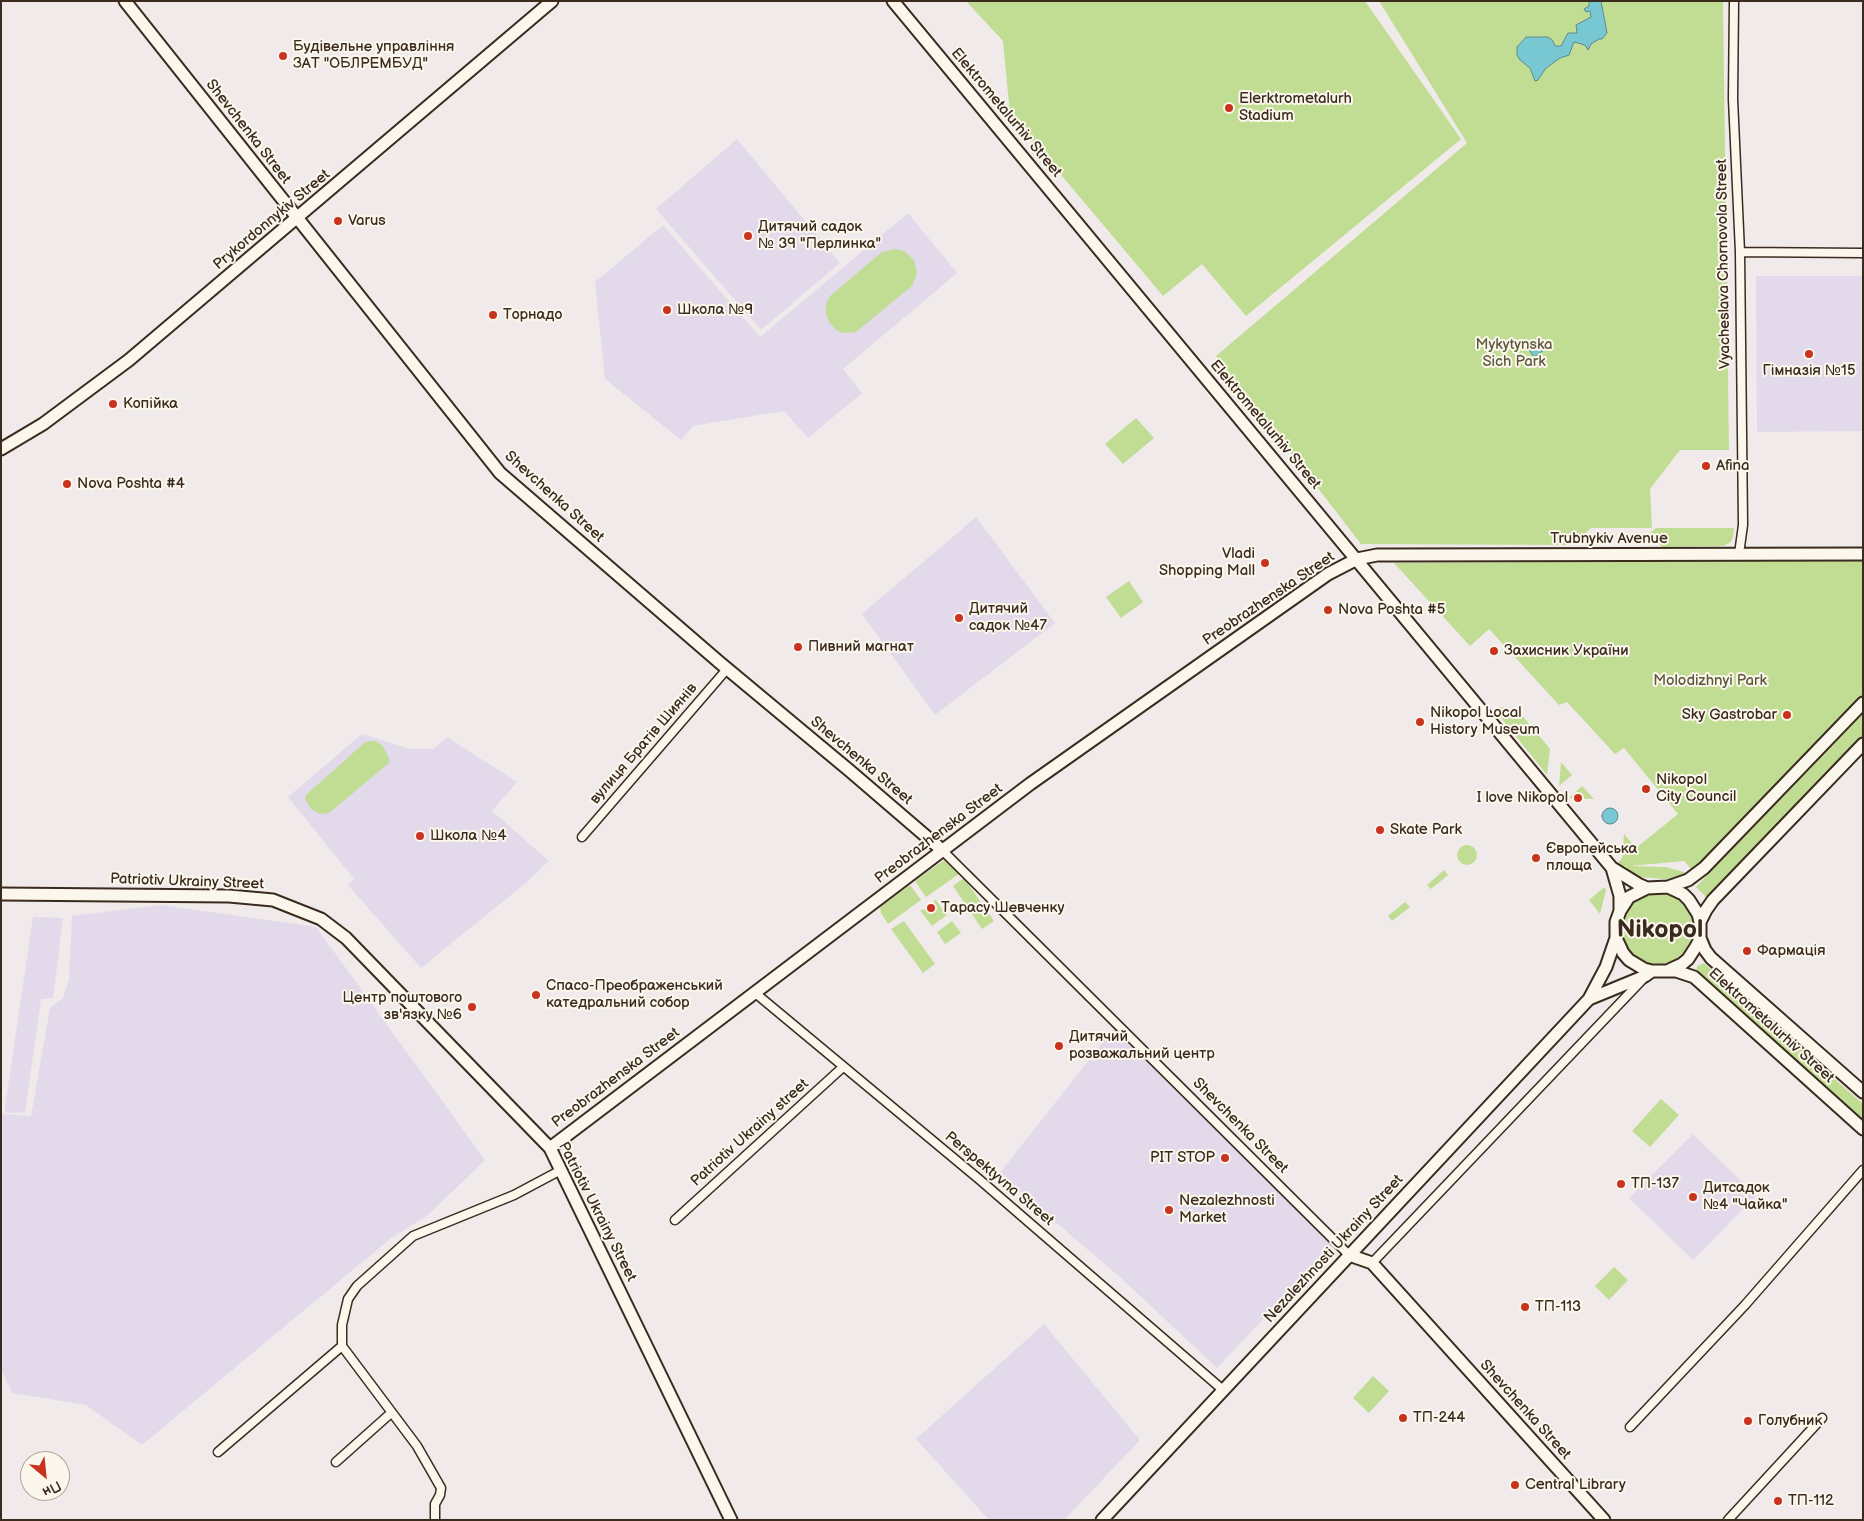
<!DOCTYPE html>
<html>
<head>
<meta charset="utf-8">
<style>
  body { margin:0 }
  #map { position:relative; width:1864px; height:1521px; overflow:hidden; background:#f0eaeb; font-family:"Balsamiq Sans",sans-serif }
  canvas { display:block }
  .frame { position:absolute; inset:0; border:2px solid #3b2a1e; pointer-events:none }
  .north { position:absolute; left:20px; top:1451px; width:50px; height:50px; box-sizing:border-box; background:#fbf7ec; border:1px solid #aea59a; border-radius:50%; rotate:152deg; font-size:14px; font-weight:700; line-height:20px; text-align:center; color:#3b2a1e }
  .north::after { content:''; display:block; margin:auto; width:18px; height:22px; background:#c8321e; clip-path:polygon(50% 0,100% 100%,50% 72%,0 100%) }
</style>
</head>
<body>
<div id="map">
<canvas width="1864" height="1521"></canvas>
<div class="frame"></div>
<div class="north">Пн</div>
</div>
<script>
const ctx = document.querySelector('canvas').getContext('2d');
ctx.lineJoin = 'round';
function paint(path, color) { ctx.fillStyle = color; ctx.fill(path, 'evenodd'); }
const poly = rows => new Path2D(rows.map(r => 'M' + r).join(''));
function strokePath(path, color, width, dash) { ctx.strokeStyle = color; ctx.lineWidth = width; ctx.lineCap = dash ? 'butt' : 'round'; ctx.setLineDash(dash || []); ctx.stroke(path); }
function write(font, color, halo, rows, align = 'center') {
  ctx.font = font + ' "Balsamiq Sans",sans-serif'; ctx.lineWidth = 4; ctx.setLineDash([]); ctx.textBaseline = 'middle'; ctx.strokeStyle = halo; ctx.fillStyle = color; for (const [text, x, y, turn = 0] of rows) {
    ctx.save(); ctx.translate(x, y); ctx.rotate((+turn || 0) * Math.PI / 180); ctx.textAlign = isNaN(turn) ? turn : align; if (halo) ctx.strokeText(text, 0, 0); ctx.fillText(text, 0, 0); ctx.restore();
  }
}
const built = poly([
  [737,139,840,263,761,330,656,209],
  [908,213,957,273,843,369,862,393,808,438,784,411,693,426,681,440,605,379,595,282,663,225,760,337],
  [1756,276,1863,276,1863,431,1757,432],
  [976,517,1055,623,935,715,862,614],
  [362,734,410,749,433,749,447,737,517,782,492,811,549,861,527,882,421,968,348,885,354,879,288,797],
  [161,905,316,927,485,1160,427,1216,390,1239,142,1445,86,1405,12,1393,1,1369,1,1114,31,1116,50,1008,63,998,69,980,72,916],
  [33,917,63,918,53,998,41,999,25,1112,14,1113,5,1112,5,1107],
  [1114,1028,1333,1245,1217,1368,1121,1278,999,1174],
  [1693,1134,1756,1196,1693,1260,1629,1198],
  [1044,1324,1140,1440,1064,1520,989,1520,916,1439]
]);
const green = poly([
  [966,1,1365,1,1461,139,1246,316,1202,264,1163,296,1010,114,1003,41],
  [1379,1,1723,1,1729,450,1680,450,1650,489,1652,528,1591,528,1572,545,1361,544,1216,356,1467,143],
  [895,249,904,251,914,260,917,273,912,286,856,332,843,333,835,329,829,322,826,313,826,304,830,296,882,252],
  [1136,418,1154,438,1123,464,1105,444],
  [1656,528,1734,528,1733,537,1731,542,1723,546,1662,547,1650,533],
  [1863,560,1863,694,1694,872,1684,861,1630,866,1666,867,1684,872,1688,876,1676,880,1640,877,1630,875,1624,870,1627,866,1612,868,1622,859,1624,834,1636,848,1678,814,1624,748,1615,754,1567,702,1559,705,1489,629,1470,646,1394,563],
  [1129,581,1143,602,1121,618,1106,597],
  [1500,707,1517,709,1550,749,1547,775,1498,714],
  [1863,712,1863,738,1709,900,1696,887],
  [369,741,375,741,382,745,389,758,389,763,329,813,320,814,311,809,305,799,306,795,364,743],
  [1561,762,1572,775,1559,786],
  [1582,786,1594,799,1569,798],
  '1457 855a10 10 0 1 1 20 0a10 10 0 1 1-20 0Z',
  [946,859,959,874,926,897,915,881],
  [1444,870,1448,875,1431,889,1427,885],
  [964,878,994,921,982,929,953,886],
  [910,885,921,900,888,924,881,913,880,907],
  [1603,888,1605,888,1606,890,1600,914,1589,900],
  '1621 928a36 36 0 1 1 72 0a36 36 0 1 1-72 0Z',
  [935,899,947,915,932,926,920,910,927,909,931,913,936,909,933,905],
  [1405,902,1410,907,1392,921,1388,916],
  [904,921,935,964,923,973,891,929],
  [952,921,961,933,945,944,937,932],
  [1704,963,1863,1104,1863,1123,1696,972,1697,966],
  [1661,1099,1679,1115,1650,1147,1632,1131],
  [1614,1267,1628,1280,1609,1300,1595,1286],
  [1373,1376,1389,1391,1369,1413,1353,1398]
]);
const water = poly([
  [1589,1,1601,1,1607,33,1602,39,1599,39,1591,44,1588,50,1585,45,1574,42,1569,55,1560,58,1546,68,1538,80,1535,81,1530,68,1520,60,1517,55,1517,47,1526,37,1548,37,1553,41,1555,46,1561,46,1568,33,1577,33,1576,25,1591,17,1590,11,1586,12,1584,9,1589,6,1589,1],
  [1537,339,1544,350,1534,357,1527,347,1537,339],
  '1602 816a8 8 0 1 1 16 0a8 8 0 1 1-16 0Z'
]);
const street = poly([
  [1734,1,1733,99,1740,252,1743,525,1739,554],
  [1740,252,1863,253],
  [582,837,727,669],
  [942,850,1349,1255],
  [754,992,980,1180,1223,1390],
  [675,1220,843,1067],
  [1372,1263,1643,979],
  [1630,1427,1745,1305,1863,1170],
  [218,1452,342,1346],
  [336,1462,391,1413],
  [435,1520,435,1504,440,1495,441,1488,417,1446,342,1346,342,1325,348,1299,357,1286,413,1236,514,1195,561,1170],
  [1728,1520,1822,1418]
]);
const secondary = poly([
  [125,1,500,473,719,662,850,771,942,850],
  [893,1,1612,868,1638,884,1647,888,1668,887,1683,894,1689,900,1698,914,1700,922,1700,938,1705,950,1711,958,1863,1092],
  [1,449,43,424,129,360,552,1],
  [1612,868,1620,896,1620,911,1616,922,1616,938,1623,953,1629,960,1644,969,1652,971,1676,971,1694,977,1863,1129],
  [1668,887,1688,880,1704,868,1863,703],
  [1,894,229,896,273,900,321,919,346,938,550,1148,731,1520],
  [1620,911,1629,897,1647,888],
  [1700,922,1706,910,1713,900,1863,744],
  [1669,970,1682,964,1688,959,1697,945,1700,938],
  [1589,999,1645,976,1652,971],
  [550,1148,1030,784,1328,574,1357,559,1377,555,1392,555,1863,554],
  [1349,1255,1372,1263,1604,1520],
  [1102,1520,1589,999,1606,967,1616,938]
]);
const markers = [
  [283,56,5,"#c8321e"],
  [1229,108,5,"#c8321e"],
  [338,221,5,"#c8321e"],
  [748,236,5,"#c8321e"],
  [667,310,5,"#c8321e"],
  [493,315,5,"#c8321e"],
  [1809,354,5,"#c8321e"],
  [113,404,5,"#c8321e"],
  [1706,466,5,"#c8321e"],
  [67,484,5,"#c8321e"],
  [1265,563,5,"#c8321e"],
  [1328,610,5,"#c8321e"],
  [959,618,5,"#c8321e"],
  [798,647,5,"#c8321e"],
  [1494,651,5,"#c8321e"],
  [1787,715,5,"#c8321e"],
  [1420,722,5,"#c8321e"],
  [1646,789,5,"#c8321e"],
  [1578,798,5,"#c8321e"],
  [1380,830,5,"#c8321e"],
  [420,836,5,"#c8321e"],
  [1536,858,5,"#c8321e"],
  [931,908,5,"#c8321e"],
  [1747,951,5,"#c8321e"],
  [536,995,5,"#c8321e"],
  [472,1007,5,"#c8321e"],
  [1059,1046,5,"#c8321e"],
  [1225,1158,5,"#c8321e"],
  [1621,1184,5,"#c8321e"],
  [1693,1197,5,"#c8321e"],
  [1169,1210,5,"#c8321e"],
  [1525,1307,5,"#c8321e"],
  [1403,1418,5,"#c8321e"],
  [1748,1421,5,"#c8321e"],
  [1515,1485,5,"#c8321e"],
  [1778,1501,5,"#c8321e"]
];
const poiNames = [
  ["Будівельне управління",293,47],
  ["ЗАТ \"ОБЛРЕМБУД\"",293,64],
  ["Elerktrometalurh",1239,99],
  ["Stadium",1239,116],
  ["Varus",348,221],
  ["Дитячий садок",758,227],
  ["№ 39 \"Перлинка\"",758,244],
  ["Школа №9",677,310],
  ["Торнадо",503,315],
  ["Гімназія №15",1809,371,"center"],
  ["Копійка",123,404],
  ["Afina",1716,466],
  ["Nova Poshta #4",77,484],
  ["Vladi",1255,554,"right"],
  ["Shopping Mall",1255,571,"right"],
  ["Дитячий",969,609],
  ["садок №47",969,626],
  ["Nova Poshta #5",1338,610],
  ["Пивний магнат",808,647],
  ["Захисник України",1504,651],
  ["Nikopol Local",1430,713],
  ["History Museum",1430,730],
  ["Sky Gastrobar",1777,715,"right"],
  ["Nikopol",1656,780],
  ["City Council",1656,797],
  ["I love Nikopol",1568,798,"right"],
  ["Skate Park",1390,830],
  ["Школа №4",430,836],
  ["Європейська",1546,849],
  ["площа",1546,866],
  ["Тарасу Шевченку",941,908],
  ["Фармація",1757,951],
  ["Спасо-Преображенський",546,986],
  ["катедральний собор",546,1003],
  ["Центр поштового",462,998,"right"],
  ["зв'язку №6",462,1015,"right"],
  ["Дитячий",1069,1037],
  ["розважальний центр",1069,1054],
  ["PIT STOP",1215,1158,"right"],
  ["ТП-137",1631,1184],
  ["Дитсадок",1703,1188],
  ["№4 \"Чайка\"",1703,1205],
  ["Nezalezhnosti",1179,1201],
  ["Market",1179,1218],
  ["ТП-113",1535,1307],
  ["ТП-244",1413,1418],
  ["Голубник",1758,1421],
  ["Central Library",1525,1485],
  ["ТП-112",1788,1501]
];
const streetNames = [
  ["Elektrometalurhiv Street",1006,113,50],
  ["Shevchenka Street",248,132,52],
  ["Prykordonnykiv Street",272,220,-40],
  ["Vyacheslava Chornovola Street",1724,264,-91],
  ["Elektrometalurhiv Street",1265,425,50],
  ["Shevchenka Street",554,497,42],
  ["Trubnykiv Avenue",1609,539],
  ["Preobrazhenska Street",1269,599,-34],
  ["вулиця Братів Шиянів",644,744,-49],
  ["Shevchenka Street",861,761,40],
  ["Preobrazhenska Street",939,834,-37],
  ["Patriotiv Ukrainy Street",187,882,2],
  ["Elektrometalurhiv Street",1771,1026,42],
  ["Preobrazhenska Street",616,1078,-37],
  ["Shevchenka Street",1240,1126,45],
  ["Patriotiv Ukrainy street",750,1133,-42],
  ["Perspektyvna Street",999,1179,40],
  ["Patriotiv Ukrainy Street",597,1212,63],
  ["Nezalezhnosti Ukrainy Street",1334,1249,-47],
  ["Shevchenka Street",1525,1410,48]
];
const parkNames = [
  ["Mykytynska",1514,345],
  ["Sich Park",1514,362],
  ["Molodizhnyi Park",1710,681]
];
const townNames = [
  ["Nikopol",1660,931]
];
paint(built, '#e2daea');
paint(green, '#c1dd94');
paint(water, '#78c8d4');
strokePath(water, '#60898b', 1);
strokePath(street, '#3b2a1e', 11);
strokePath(secondary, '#3b2a1e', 15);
strokePath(street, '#fbf7ec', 8);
strokePath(secondary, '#fbf7ec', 11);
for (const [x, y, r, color] of markers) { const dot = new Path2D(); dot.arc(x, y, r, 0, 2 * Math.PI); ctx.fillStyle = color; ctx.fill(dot); strokePath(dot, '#fbf7ec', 2); }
write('15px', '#3b2a1e', '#fbf7ec', poiNames, 'left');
write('15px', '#3b2a1e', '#fbf7ec', streetNames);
write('15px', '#5c573c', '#fbf7ec', parkNames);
write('bold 25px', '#3b2a1e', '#fbf7ec', townNames);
</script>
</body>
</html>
